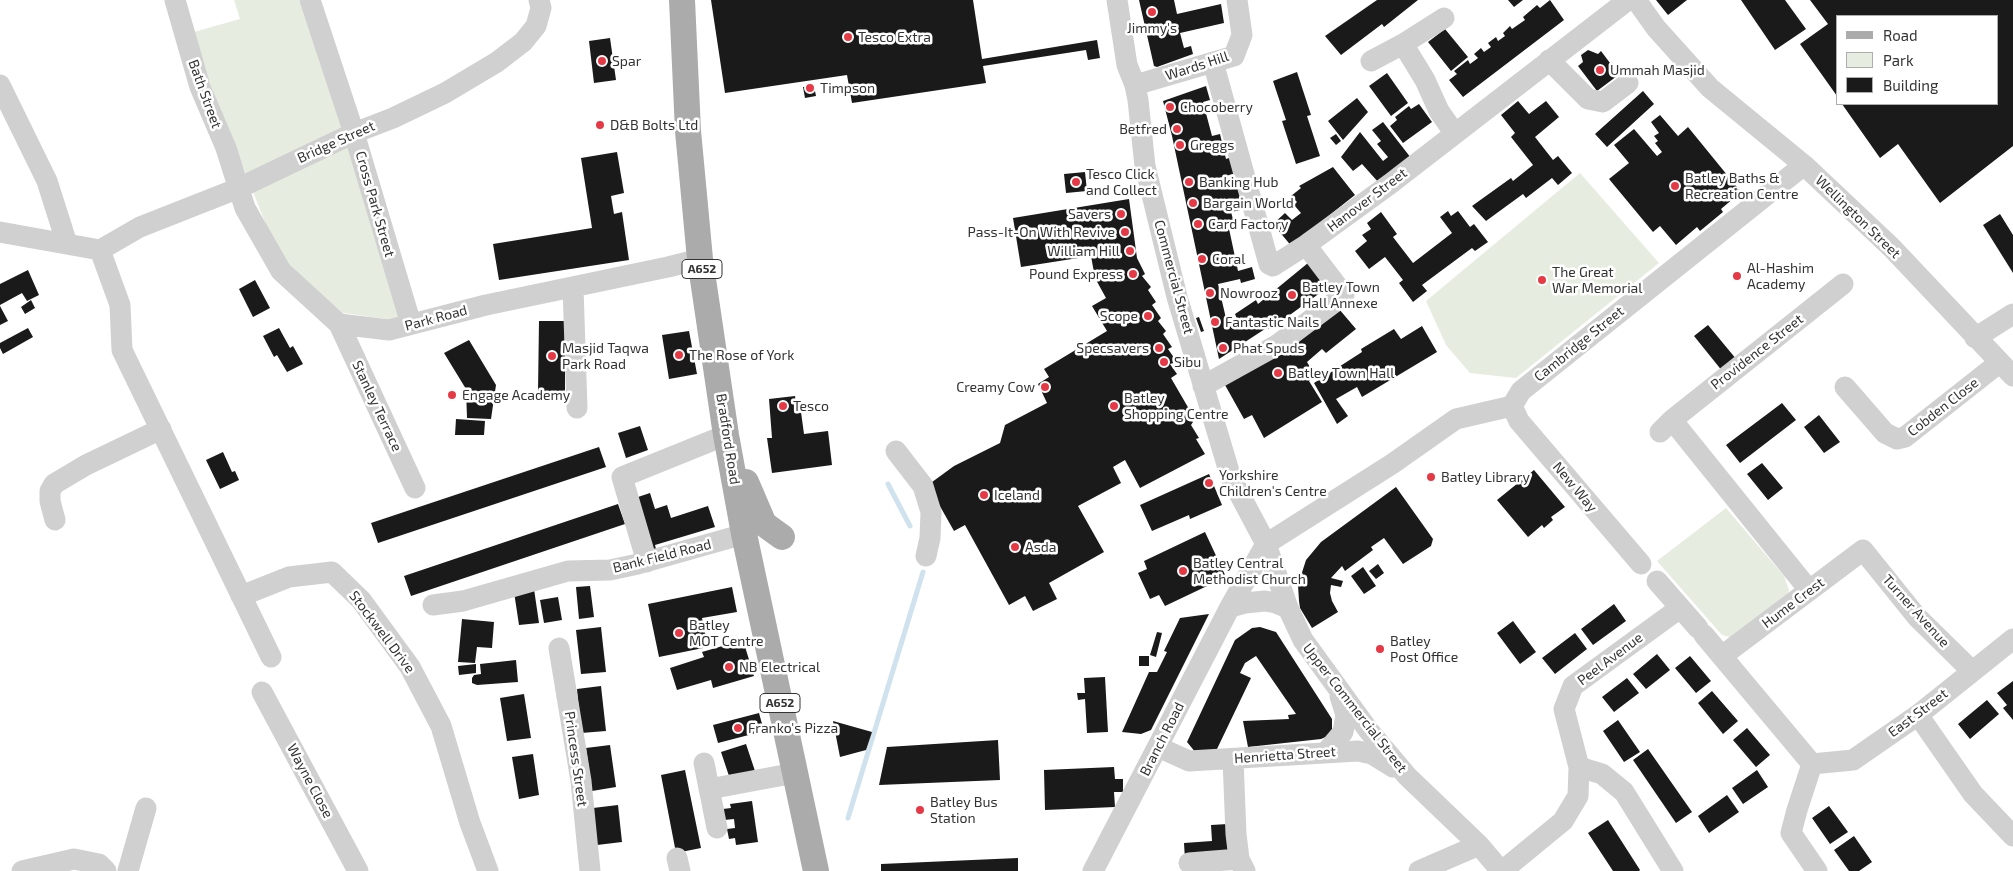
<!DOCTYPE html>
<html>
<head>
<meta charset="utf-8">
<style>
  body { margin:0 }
  #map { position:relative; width:2013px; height:871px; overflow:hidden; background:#fff; font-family:"Exo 2",sans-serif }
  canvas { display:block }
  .legend { position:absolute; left:1836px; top:15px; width:162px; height:90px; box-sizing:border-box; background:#fff; border:1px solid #adadad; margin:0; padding:6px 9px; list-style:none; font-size:15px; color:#333 }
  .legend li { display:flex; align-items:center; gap:10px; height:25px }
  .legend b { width:25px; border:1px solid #adadad }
</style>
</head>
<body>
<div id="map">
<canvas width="2013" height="871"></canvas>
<ul class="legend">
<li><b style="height:6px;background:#ababab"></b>Road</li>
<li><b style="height:14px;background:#e6ecdf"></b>Park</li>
<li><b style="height:14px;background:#1a1a1a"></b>Building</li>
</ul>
</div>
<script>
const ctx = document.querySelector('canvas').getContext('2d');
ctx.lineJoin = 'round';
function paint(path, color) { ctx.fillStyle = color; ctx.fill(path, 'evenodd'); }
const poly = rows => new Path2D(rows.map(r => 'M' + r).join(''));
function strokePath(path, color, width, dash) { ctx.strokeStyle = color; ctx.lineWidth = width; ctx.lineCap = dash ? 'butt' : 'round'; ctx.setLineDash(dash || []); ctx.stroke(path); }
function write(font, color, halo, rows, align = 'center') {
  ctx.font = font + ' "Exo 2",sans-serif'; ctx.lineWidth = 5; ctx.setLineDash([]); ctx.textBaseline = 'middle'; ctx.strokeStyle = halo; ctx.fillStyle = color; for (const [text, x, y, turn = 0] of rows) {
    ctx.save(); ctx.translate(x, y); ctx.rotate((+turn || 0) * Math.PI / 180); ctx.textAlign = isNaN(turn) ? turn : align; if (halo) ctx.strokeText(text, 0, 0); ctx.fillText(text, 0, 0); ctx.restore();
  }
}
const green = poly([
  [234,0,299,0,348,145,400,321,343,313,290,268,284,270,190,33,240,19],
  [1580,173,1659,263,1516,378,1470,373,1446,345,1426,301],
  [1726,508,1784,576,1789,590,1788,594,1730,637,1722,635,1657,561]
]);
const stream = poly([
  [888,484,910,526],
  [848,818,923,572]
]);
const building = poly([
  [711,0,973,0,982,59,1097,40,1100,58,1088,60,1086,50,983,66,986,83,852,103,847,75,725,93],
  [1139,0,1174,0,1177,14,1221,4,1224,23,1180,33,1184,48,1191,46,1193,54,1157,67,1154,66],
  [1377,0,1418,0,1384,27,1382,24,1341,55,1325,36],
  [1508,0,1523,0,1514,7],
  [1550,0,1564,20,1463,97,1449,80,1457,74,1454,71,1468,60,1470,64,1478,58,1474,54,1481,48,1484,52,1491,47,1488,43,1496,37,1498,41,1505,36,1503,33,1510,26,1512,29,1525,20,1523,17,1537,5,1540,8],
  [1656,0,1687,0,1668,15],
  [1741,0,1785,0,1806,29,1775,50],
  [1810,0,2013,0,2013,146,1940,203,1898,144,1880,158,1842,104,1997,104,1997,16,1837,16,1837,96,1800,44,1828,24],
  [1445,29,1468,57,1451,71,1428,42],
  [610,38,616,80,594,83,589,41],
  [1588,50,1598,54,1601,51,1613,67,1615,65,1621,73,1597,91,1578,66,1583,62,1581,55],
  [1297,72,1311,115,1307,116,1320,156,1296,164,1282,121,1286,120,1273,81],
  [1387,73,1408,103,1391,116,1369,86],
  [814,86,816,96,805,98,803,87],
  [1206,86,1210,100,1203,102,1212,136,1220,134,1226,159,1232,157,1236,173,1216,179,1219,187,1239,181,1245,209,1231,212,1234,223,1228,224,1238,271,1252,267,1255,279,1241,283,1240,279,1218,284,1228,327,1239,324,1235,314,1256,300,1258,304,1308,263,1328,287,1283,320,1268,329,1268,327,1219,359,1172,136,1163,101],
  [1643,91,1654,104,1607,147,1595,134],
  [1357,98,1368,112,1343,140,1328,121],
  [1518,101,1529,114,1546,101,1559,117,1535,137,1553,160,1558,156,1572,173,1558,185,1552,178,1526,198,1523,194,1486,221,1472,206,1511,178,1513,181,1533,165,1511,137,1515,133,1501,115],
  [1419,104,1432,122,1403,143,1390,126,1397,120,1395,117,1409,106,1411,109],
  [1660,115,1678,136,1688,127,1741,192,1721,209,1723,212,1700,231,1697,227,1676,245,1660,226,1653,232,1609,179,1629,163,1614,145,1634,129,1657,156,1662,152,1655,143,1658,141,1654,136,1659,133,1651,122],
  [1383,122,1411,158,1379,183,1362,164,1353,171,1341,157,1360,132,1383,161,1388,157,1377,144,1381,141,1372,130],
  [1336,134,1341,141,1336,145,1330,138],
  [617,152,624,193,611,196,614,214,622,212,629,260,499,280,493,244,592,228,581,158],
  [1333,167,1355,195,1303,236,1293,248,1273,224,1285,213,1292,220,1301,213,1294,205,1297,202,1291,196,1301,188,1299,186],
  [1085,172,1087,191,1066,193,1064,174],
  [1129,199,1137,258,1145,274,1142,276,1151,287,1148,290,1156,302,1152,305,1161,318,1158,321,1166,331,1163,334,1172,347,1168,349,1177,362,1170,364,1177,374,1171,378,1189,409,1186,410,1193,422,1191,425,1199,438,1196,439,1205,454,1140,488,1125,460,1113,467,1121,483,1078,506,1104,552,1049,583,1057,599,1033,611,1025,596,1009,605,965,525,954,531,928,485,954,466,1000,443,1005,425,1047,403,1038,384,1049,377,1044,369,1107,331,1092,306,1106,298,1095,278,1091,256,1021,267,1013,218],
  [1448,211,1451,216,1458,211,1470,227,1474,224,1488,242,1475,251,1472,248,1422,285,1427,291,1413,302,1399,283,1403,280,1385,257,1369,269,1355,251,1367,241,1362,235,1371,229,1367,223,1381,212,1397,234,1393,237,1413,263,1452,233,1440,217],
  [2000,214,2013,235,2013,273,1983,225],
  [28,270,39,295,27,301,22,293,0,305,0,284],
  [255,280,270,308,253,317,239,289],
  [31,300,35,308,25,314,21,307],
  [0,306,8,321,0,325],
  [1339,309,1356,329,1326,353,1322,349,1307,362,1315,376,1309,381,1322,402,1264,438,1252,415,1244,419,1225,385,1294,343,1296,344],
  [1199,317,1204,331,1201,332,1196,318],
  [539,321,565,321,565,392,538,391],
  [1708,325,1737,360,1723,372,1694,336],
  [1422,326,1437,352,1362,397,1357,387,1336,399,1348,416,1337,424,1314,383,1362,352,1361,349,1394,329,1401,339],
  [28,328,33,337,3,354,0,348,0,343],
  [279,328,290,348,293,346,303,364,287,372,277,355,274,357,263,336],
  [689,331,697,374,669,379,662,335],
  [469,340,496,385,491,419,467,418,466,389,444,353],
  [795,396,797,413,801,412,804,434,828,431,832,465,772,473,767,438,772,438,769,399],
  [1782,403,1796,420,1740,463,1726,445],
  [1819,415,1840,442,1824,453,1804,427],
  [456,419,485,421,484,435,455,435],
  [640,426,648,450,626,458,618,433],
  [599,447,606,467,378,543,371,523],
  [223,452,232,472,235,471,239,480,220,489,206,460],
  [1762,463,1783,488,1768,500,1747,474],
  [1534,470,1565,507,1551,517,1553,520,1544,528,1542,525,1528,537,1497,500],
  [1209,474,1222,505,1190,519,1189,515,1152,531,1140,505],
  [1396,487,1433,539,1431,546,1403,564,1384,538,1371,547,1373,550,1345,571,1342,566,1331,578,1343,581,1341,587,1331,585,1330,593,1332,601,1338,612,1312,628,1300,608,1299,601,1298,585,1306,560,1321,542],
  [650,493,655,509,667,505,671,518,708,506,715,527,655,545,657,553,650,555,632,499],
  [618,504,625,524,411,596,404,576],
  [1205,532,1226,577,1165,606,1159,595,1150,599,1138,573,1147,569,1144,561],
  [1378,564,1384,573,1376,579,1369,571],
  [1363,567,1376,586,1364,594,1351,576],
  [590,586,594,617,579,619,576,587],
  [732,587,737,612,702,618,708,647,659,657,648,604],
  [534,589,539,623,519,625,514,592],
  [558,597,562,620,544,623,540,600],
  [1614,604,1626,621,1593,645,1581,629],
  [1209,614,1151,730,1141,734,1122,732,1149,672,1157,672,1167,652,1164,651,1180,618],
  [462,619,494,622,492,648,477,647,475,663,458,662],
  [1513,621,1536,652,1520,664,1497,633],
  [601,627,606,672,581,674,576,630],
  [1260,627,1276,632,1332,719,1332,731,1328,736,1321,739,1248,747,1243,721,1289,719,1288,715,1296,714,1256,656,1245,663,1240,673,1251,678,1217,749,1196,753,1187,742,1235,640,1252,628],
  [1157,632,1162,633,1156,657,1150,655],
  [1575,633,1587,649,1555,674,1542,658],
  [743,640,754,676,713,688,711,680,677,690,670,668,704,657,702,652],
  [1657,654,1670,670,1646,689,1633,674],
  [1139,656,1149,656,1149,666,1139,666],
  [1690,656,1711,681,1696,693,1675,668],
  [516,660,518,682,477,685,472,683,472,678,474,675,481,674,480,664],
  [476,664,476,673,459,675,458,666],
  [1105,677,1108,732,1087,733,1085,699,1078,700,1077,693,1085,693,1084,678],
  [1627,678,1639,693,1614,712,1602,697],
  [2013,681,2013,720,2003,708,2007,705,1997,693],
  [601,686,606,731,581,733,577,689],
  [1712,691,1738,721,1723,734,1698,703],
  [524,694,531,738,507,741,500,698],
  [1987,700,1999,714,1970,739,1958,724],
  [759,713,764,731,718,743,713,725],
  [1618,720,1640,752,1624,762,1603,731],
  [833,721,872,732,866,750,840,757],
  [1747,728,1770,755,1756,767,1733,740],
  [998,740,1000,780,879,785,887,747],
  [746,744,755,771,730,779,721,752],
  [610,745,616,787,592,791,586,748],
  [1648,749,1692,812,1676,823,1633,760],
  [533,754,539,795,519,799,512,757],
  [1114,767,1115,779,1123,779,1123,792,1114,792,1115,807,1045,810,1044,770],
  [685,770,701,848,676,853,661,775],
  [1757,770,1768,787,1743,804,1732,788],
  [1727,795,1739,812,1709,833,1698,816],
  [752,801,758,842,736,845,735,838,729,839,727,829,735,828,734,819,724,820,723,809,731,808,730,804],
  [618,805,622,842,597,845,593,808],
  [1829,806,1848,832,1830,844,1812,818],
  [1608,820,1640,870,1639,871,1613,871,1588,833],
  [1228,824,1230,857,1185,860,1184,843,1212,841,1211,825],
  [1854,836,1872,862,1859,871,1849,871,1834,850],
  [1018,858,1018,871,881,871,881,864]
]);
const minor = poly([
  [175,0,200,87,226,148,245,208,281,271,339,324,389,330,486,305,668,267,700,259],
  [310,0,354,133,411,324],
  [1117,0,1127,65,1135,85,1138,100,1145,166,1177,297,1231,478,1266,544,1288,608,1303,640,1369,731,1407,776,1479,845,1501,871],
  [1636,0,1656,28,1710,88,1804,165,1892,248,2013,376],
  [1403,44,1425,80,1439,111,1455,134],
  [1549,60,1588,99,1603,102,1628,83],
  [1371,61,1403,44,1444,18],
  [1213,62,1269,264,1273,266,1306,245,1390,184,1628,0],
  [0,85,47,181,67,244],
  [1135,85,1234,56,1242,35,1237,0],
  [0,232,100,250],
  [100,250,140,227,239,188,354,133,393,118,445,93,497,62,523,42,536,26,541,8,539,0],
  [100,250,120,305,122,350,271,657],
  [573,287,577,408],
  [339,324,415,488],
  [1975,338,2013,314],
  [1203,386,1277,345,1344,295,1306,245],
  [1845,387,1885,433,1897,439,1905,437,1999,363],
  [1512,406,1519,421,1641,564],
  [1672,420,1809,590],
  [1660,432,1672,420,1843,284],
  [896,451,923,486,931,512,930,538,926,556],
  [55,520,50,501,50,491,54,484,86,465,161,429],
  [647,562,622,477,726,435],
  [1657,581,1698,628],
  [241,596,289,577,332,572,361,600,410,667,441,726,470,823,488,871],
  [433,605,463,601,568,571,610,570,638,564,744,534],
  [1230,607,1245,603,1265,601,1276,603,1288,608],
  [1704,635,1812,764],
  [559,648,581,781,590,871],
  [1722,656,1863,550,1917,617,1972,671],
  [262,692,358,871],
  [1918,715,1973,794,2013,836],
  [1158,747,1189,761,1358,751,1372,754,1393,767],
  [1327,751,1343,732,1346,715,1340,696],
  [1233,759,1236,834,1239,859,1245,871],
  [704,763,717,828],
  [1812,764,1853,760,1918,715,2013,639],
  [1812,764,1797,810,1791,833,1817,871],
  [1579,767,1602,774,1624,792,1673,871],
  [709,789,795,773],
  [677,858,680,871],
  [1189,863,1239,859],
  [22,871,74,859,99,864,106,871],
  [128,871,146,808],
  [1093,871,1230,607,1266,544,1392,464,1456,419,1512,406,1521,391,1804,165],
  [1419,871,1479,845],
  [1502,871,1563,821,1578,796,1579,767,1564,709,1573,686,1680,608]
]);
const major = poly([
  [682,0,688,131,700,259,726,435,744,534,816,871],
  [746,482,764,524,782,537]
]);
const markers = [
  [1152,12,5,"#e63946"],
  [848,37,5,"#e63946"],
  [602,61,5,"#e63946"],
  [1600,70,5,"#e63946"],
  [810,88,5,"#e63946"],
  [1170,107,5,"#e63946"],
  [600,125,5,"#e63946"],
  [1177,129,5,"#e63946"],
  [1180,145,5,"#e63946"],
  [1076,182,5,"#e63946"],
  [1189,182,5,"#e63946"],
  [1675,186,5,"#e63946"],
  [1193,203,5,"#e63946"],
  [1121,214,5,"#e63946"],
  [1198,224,5,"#e63946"],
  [1125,232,5,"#e63946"],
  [1130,251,5,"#e63946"],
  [1202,259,5,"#e63946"],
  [1133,274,5,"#e63946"],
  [1737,276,5,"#e63946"],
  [1542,280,5,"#e63946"],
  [1210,293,5,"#e63946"],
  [1292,295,5,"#e63946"],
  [1148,316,5,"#e63946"],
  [1215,322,5,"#e63946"],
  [1159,348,5,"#e63946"],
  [1223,348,5,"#e63946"],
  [679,355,5,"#e63946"],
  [552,356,5,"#e63946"],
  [1164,362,5,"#e63946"],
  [1278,373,5,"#e63946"],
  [1045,387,5,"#e63946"],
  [452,395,5,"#e63946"],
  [783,406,5,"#e63946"],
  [1114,406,5,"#e63946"],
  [1431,477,5,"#e63946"],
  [1209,483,5,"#e63946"],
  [984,495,5,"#e63946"],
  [1015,547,5,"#e63946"],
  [1183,571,5,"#e63946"],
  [679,633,5,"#e63946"],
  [1380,649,5,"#e63946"],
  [729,667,5,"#e63946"],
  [738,728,5,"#e63946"],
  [920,810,5,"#e63946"]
];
const shields = [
  [702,269,40],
  [780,703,40]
];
const shieldNames = [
  ["A652",702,269],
  ["A652",780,703]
];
const poiNames = [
  ["Jimmy's",1152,28,"center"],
  ["Tesco Extra",858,37],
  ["Spar",612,61],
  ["Ummah Masjid",1610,70],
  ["Timpson",820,88],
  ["Chocoberry",1180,107],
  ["D&B Bolts Ltd",610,125],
  ["Betfred",1167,129,"right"],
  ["Greggs",1190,145],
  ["Tesco Click",1086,174],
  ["and Collect",1086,190],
  ["Batley Baths &",1685,178],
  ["Recreation Centre",1685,194],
  ["Banking Hub",1199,182],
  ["Bargain World",1203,203],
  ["Savers",1111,214,"right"],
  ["Card Factory",1208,224],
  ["Pass-It-On With Revive",1115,232,"right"],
  ["William Hill",1120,251,"right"],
  ["Coral",1212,259],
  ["Al-Hashim",1747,268],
  ["Academy",1747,284],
  ["The Great",1552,272],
  ["War Memorial",1552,288],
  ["Pound Express",1123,274,"right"],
  ["Batley Town",1302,287],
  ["Hall Annexe",1302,303],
  ["Nowrooz",1220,293],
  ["Scope",1138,316,"right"],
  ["Fantastic Nails",1225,322],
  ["Masjid Taqwa",562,348],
  ["Park Road",562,364],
  ["Specsavers",1149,348,"right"],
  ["Phat Spuds",1233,348],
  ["The Rose of York",689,355],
  ["Sibu",1174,362],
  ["Batley Town Hall",1288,373],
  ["Creamy Cow",1035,387,"right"],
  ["Engage Academy",462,395],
  ["Batley",1124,398],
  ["Shopping Centre",1124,414],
  ["Tesco",793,406],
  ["Yorkshire",1219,475],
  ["Children's Centre",1219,491],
  ["Batley Library",1441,477],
  ["Iceland",994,495],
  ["Asda",1025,547],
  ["Batley Central",1193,563],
  ["Methodist Church",1193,579],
  ["Batley",689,625],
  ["MOT Centre",689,641],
  ["Batley",1390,641],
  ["Post Office",1390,657],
  ["NB Electrical",739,667],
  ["Franko's Pizza",748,728],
  ["Batley Bus",930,802],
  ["Station",930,818]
];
const streetNames = [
  ["Wards Hill",1197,66,-18],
  ["Bath Street",205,94,70],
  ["Bridge Street",336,142,-24],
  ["Hanover Street",1367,200,-37],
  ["Cross Park Street",375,204,74],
  ["Wellington Street",1858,217,44],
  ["Commercial Street",1174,277,75],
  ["Park Road",436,318,-15],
  ["Cambridge Street",1579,344,-39],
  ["Providence Street",1757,352,-38],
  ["Stanley Terrace",377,406,65],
  ["Cobden Close",1943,407,-38],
  ["Bradford Road",728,439,81],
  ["New Way",1575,487,50],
  ["Bank Field Road",662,556,-14],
  ["Hume Crest",1793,603,-37],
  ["Turner Avenue",1916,611,48],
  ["Stockwell Drive",382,632,53],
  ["Peel Avenue",1610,659,-37],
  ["Upper Commercial Street",1355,708,52],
  ["East Street",1918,713,-37],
  ["Branch Road",1162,739,-63],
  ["Henrietta Street",1285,755,-4],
  ["Princess Street",576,759,82],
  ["Wayne Close",310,781,62]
];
paint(green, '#e6ecdf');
strokePath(stream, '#cfe2ee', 5);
paint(building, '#1a1a1a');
strokePath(minor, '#d0d0d0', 21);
strokePath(major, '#ababab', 26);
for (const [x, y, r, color] of markers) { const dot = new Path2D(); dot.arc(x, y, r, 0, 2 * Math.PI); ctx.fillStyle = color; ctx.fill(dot); strokePath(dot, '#fff', 2); }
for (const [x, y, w] of shields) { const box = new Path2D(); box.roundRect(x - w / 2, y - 9.5, w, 19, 4); ctx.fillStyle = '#fff'; ctx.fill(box); strokePath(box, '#333', 1); }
write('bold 12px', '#333', null, shieldNames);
write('14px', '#333', '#fff', poiNames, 'left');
write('14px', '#333', '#fff', streetNames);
</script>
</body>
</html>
